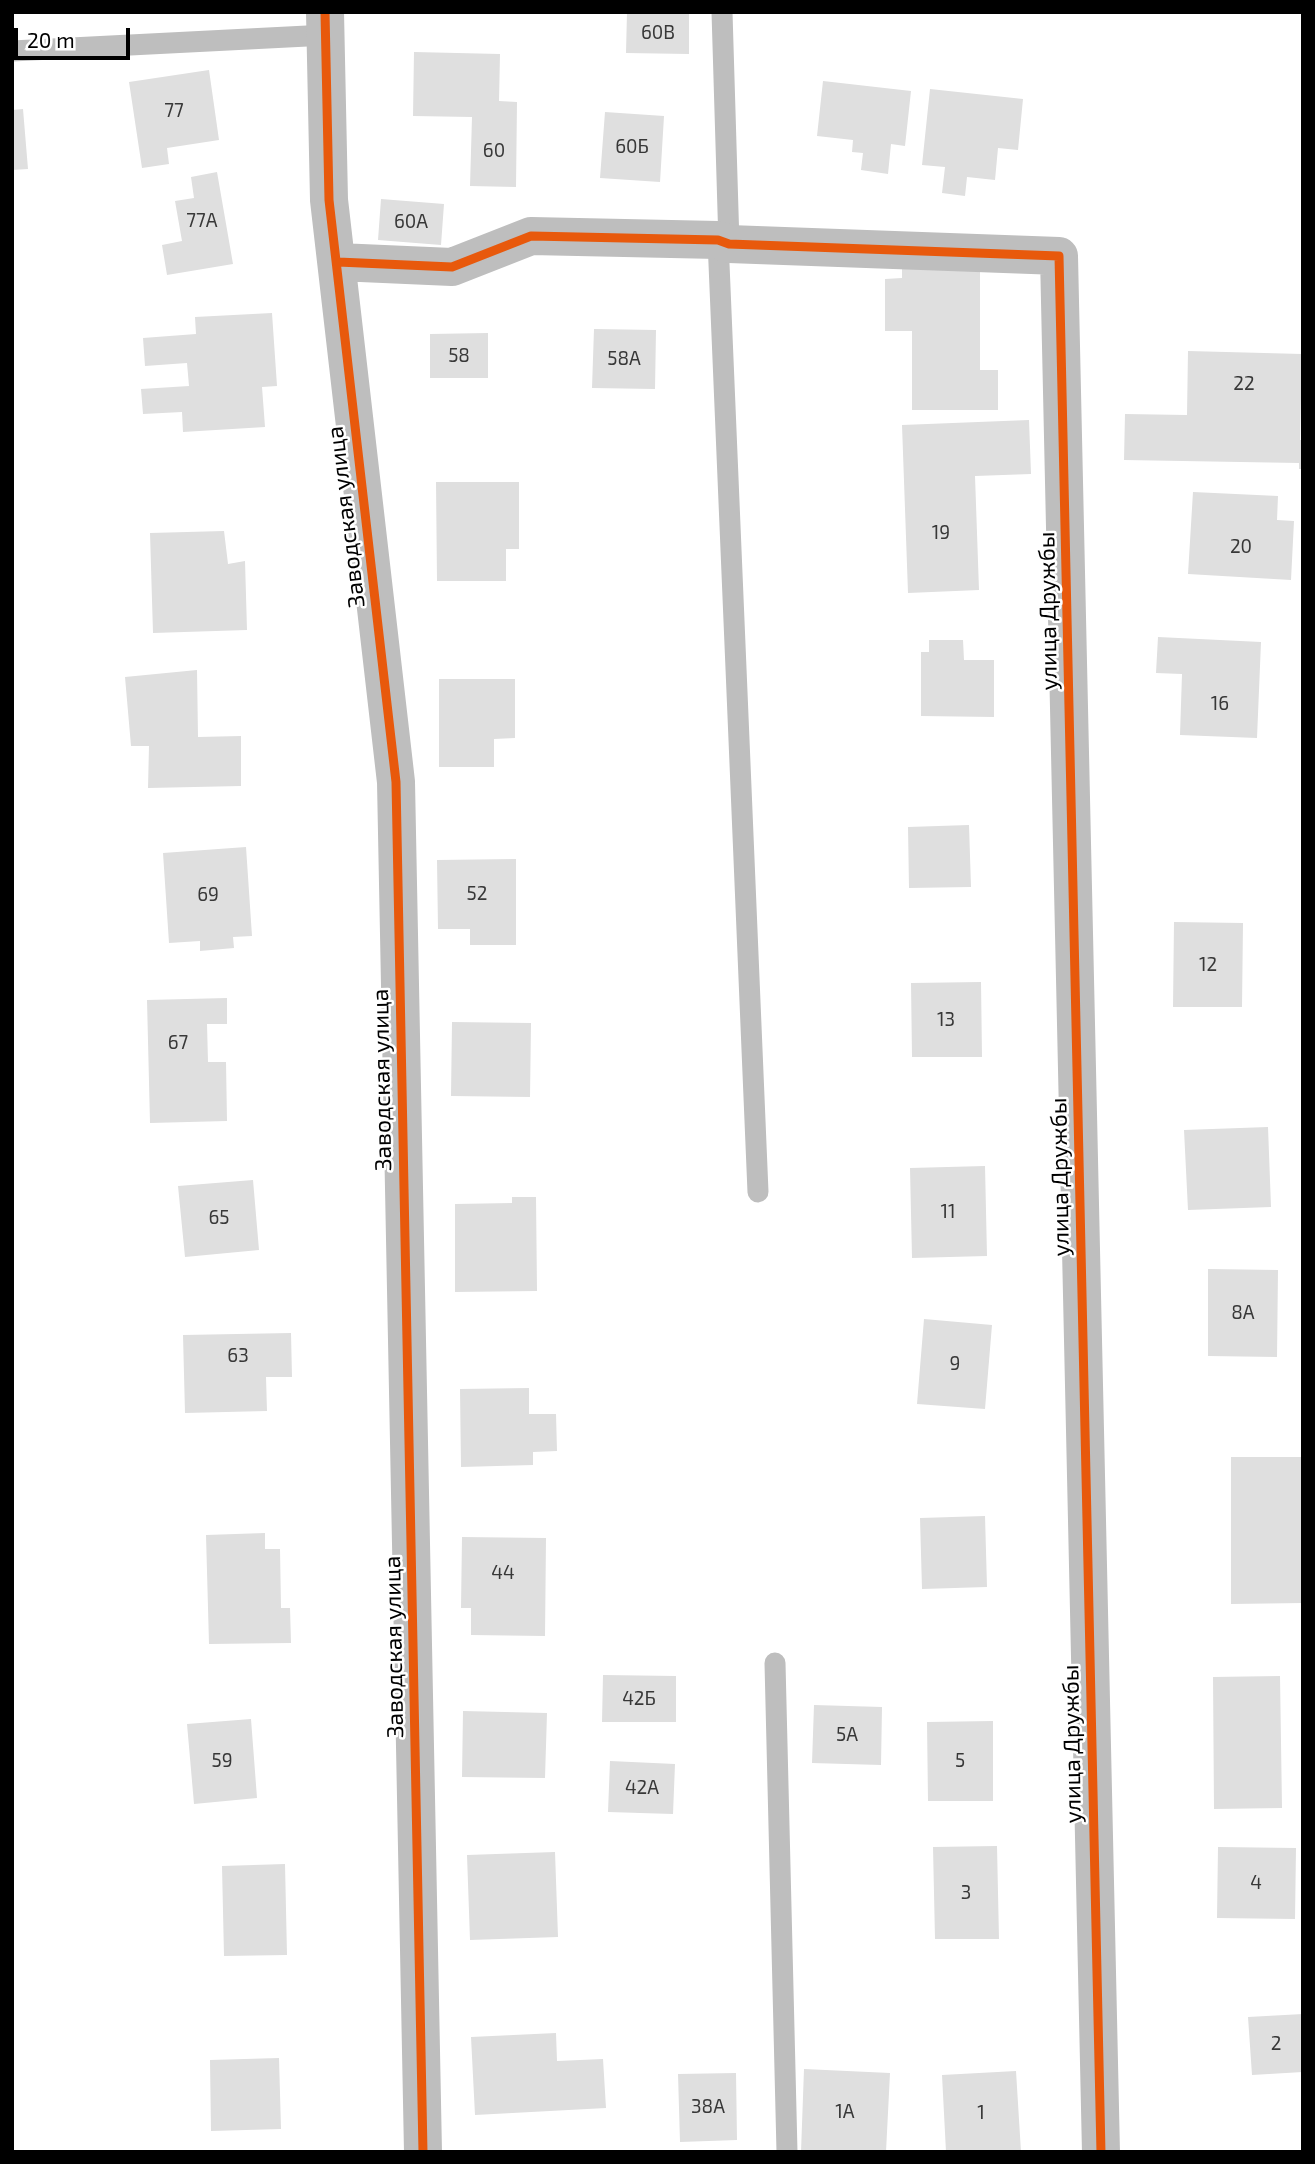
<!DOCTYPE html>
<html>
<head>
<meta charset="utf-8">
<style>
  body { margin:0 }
  #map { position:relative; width:1315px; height:2164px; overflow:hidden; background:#fff; font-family:"Exo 2",sans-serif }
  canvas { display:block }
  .frame { position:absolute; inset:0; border:14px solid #000; pointer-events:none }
  .scale { position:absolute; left:14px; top:28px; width:116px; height:32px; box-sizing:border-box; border:4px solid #000; border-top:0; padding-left:9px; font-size:21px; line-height:24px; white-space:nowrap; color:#000; -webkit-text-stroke:5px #fff; paint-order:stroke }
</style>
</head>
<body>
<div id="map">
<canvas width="1315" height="2164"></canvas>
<div class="frame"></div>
<div class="scale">20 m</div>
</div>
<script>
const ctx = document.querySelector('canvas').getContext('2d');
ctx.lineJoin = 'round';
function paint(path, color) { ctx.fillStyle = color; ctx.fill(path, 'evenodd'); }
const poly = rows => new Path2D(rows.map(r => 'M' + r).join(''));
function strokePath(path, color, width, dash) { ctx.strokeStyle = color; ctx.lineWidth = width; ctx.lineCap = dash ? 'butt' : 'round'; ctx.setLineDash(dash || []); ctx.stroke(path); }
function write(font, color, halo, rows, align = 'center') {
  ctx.font = font + ' "Exo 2",sans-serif'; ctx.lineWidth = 5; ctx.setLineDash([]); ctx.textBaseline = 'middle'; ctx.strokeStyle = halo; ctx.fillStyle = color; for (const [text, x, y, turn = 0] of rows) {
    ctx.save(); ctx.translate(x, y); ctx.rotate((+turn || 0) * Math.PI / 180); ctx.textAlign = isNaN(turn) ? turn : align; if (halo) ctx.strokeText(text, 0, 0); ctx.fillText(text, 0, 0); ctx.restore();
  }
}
const building = poly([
  [627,12,689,12,689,54,626,53],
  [414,52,500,54,499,101,517,102,516,187,470,186,472,117,413,116],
  [209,70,219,140,167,148,169,164,142,168,129,82],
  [823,81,911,91,905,146,891,144,888,174,861,170,863,153,852,152,853,140,817,136],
  [930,89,1023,99,1018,150,998,148,995,180,967,177,965,196,942,193,945,167,922,165],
  [23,109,28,169,12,170,12,110],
  [605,112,664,116,660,182,600,178],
  [217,172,233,264,167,275,162,245,182,241,175,201,194,198,191,177],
  [381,199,444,204,441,245,378,240],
  [902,239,980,239,980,370,998,370,998,410,912,410,912,331,885,331,885,279,902,278],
  [272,313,277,386,262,387,265,427,183,432,182,412,143,414,141,389,189,386,187,363,145,366,143,338,196,334,195,317],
  [594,329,656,330,655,389,592,388],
  [488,333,488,378,430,378,430,334],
  [1188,351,1302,354,1300,440,1303,440,1303,469,1299,469,1299,463,1124,460,1125,414,1187,415],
  [1029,420,1031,474,975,476,979,590,908,593,902,425],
  [436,482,519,482,519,549,506,549,506,581,437,581],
  [1193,492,1278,496,1277,520,1294,521,1291,580,1188,574],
  [224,531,228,564,245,561,247,630,153,633,150,533],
  [1158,637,1261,642,1257,738,1180,735,1182,674,1156,673],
  [929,640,963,640,964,660,994,660,994,717,921,716,921,652,929,652],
  [197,670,198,737,241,736,241,786,148,788,149,746,131,746,125,677],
  [439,679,515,679,515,738,494,739,494,767,439,767],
  [969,825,971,887,909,888,908,827],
  [246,847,252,936,233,937,234,948,200,951,200,941,169,943,163,853],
  [516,859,516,945,470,945,470,929,438,929,437,860],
  [1174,922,1243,923,1242,1007,1173,1007],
  [981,982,982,1057,912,1057,911,983],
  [227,998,227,1024,207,1024,208,1062,226,1062,227,1121,150,1123,147,1000],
  [452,1022,531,1023,530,1097,451,1096],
  [1268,1127,1271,1207,1188,1210,1184,1130],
  [985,1166,987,1256,912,1258,910,1168],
  [253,1180,259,1250,185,1257,178,1186],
  [512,1197,536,1197,537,1291,455,1292,455,1204,512,1203],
  [1208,1269,1278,1270,1277,1357,1208,1356],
  [924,1319,992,1325,985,1409,917,1404],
  [291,1333,292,1377,266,1377,267,1411,185,1413,183,1335],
  [529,1388,529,1414,556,1414,557,1451,533,1452,533,1465,461,1467,460,1389],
  [1231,1457,1303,1457,1303,1603,1231,1604],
  [985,1516,987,1587,922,1589,920,1518],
  [265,1533,265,1549,280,1549,281,1608,290,1608,291,1643,209,1644,206,1535],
  [462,1537,546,1538,545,1636,471,1635,471,1608,461,1608],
  [603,1675,676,1676,676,1722,602,1722],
  [1280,1676,1282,1808,1214,1809,1213,1677],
  [814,1705,882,1707,881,1765,812,1763],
  [463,1711,547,1713,545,1778,462,1777],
  [251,1719,257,1798,194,1804,187,1724],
  [993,1721,993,1801,928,1801,927,1722],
  [610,1761,675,1764,673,1814,608,1812],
  [997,1846,999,1939,935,1939,933,1847],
  [1218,1847,1296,1848,1295,1919,1217,1918],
  [555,1852,558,1937,470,1940,467,1855],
  [285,1864,287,1955,224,1956,222,1866],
  [1303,2014,1303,2072,1252,2075,1248,2017],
  [556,2033,557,2061,603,2059,606,2108,475,2115,471,2037],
  [279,2058,281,2129,211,2131,210,2060],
  [804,2069,890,2073,886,2152,801,2152],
  [1016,2071,1021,2152,946,2152,942,2075],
  [736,2073,737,2140,680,2142,678,2074]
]);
const service = poly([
  [722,12,729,244],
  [12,51,327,35],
  [718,240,758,1192],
  [775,1663,787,2152]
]);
const minor = poly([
  [325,12,329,200,396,782,423,2152],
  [338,262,452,267,531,236,718,240,729,244,1059,256,1101,2152]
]);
const cycleway = poly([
  [325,12,329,200,396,782,423,2152],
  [338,262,452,267,531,236,718,240,729,244,1059,256,1101,2152]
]);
const numberNames = [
  ["60В",658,33],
  ["77",174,111],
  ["60Б",632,147],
  ["60",494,151],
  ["77А",202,221],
  ["60А",411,222],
  ["58",459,356],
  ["58А",624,359],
  ["22",1244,384],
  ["19",941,533],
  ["20",1241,547],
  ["16",1220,704],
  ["52",477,894],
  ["69",208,895],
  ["12",1208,965],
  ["13",946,1020],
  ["67",178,1043],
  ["11",948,1212],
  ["65",219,1218],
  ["8А",1243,1313],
  ["63",238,1356],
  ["9",955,1364],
  ["44",503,1573],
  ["42Б",639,1699],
  ["5А",847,1735],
  ["59",222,1761],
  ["5",960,1761],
  ["42А",642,1788],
  ["4",1256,1883],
  ["3",966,1893],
  ["2",1276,2044],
  ["38А",708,2107],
  ["1А",845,2112],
  ["1",981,2113]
];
const streetNames = [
  ["Заводская улица",346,517,-97],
  ["улица Дружбы",1048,611,-91],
  ["Заводская улица",382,1080,-91],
  ["улица Дружбы",1060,1177,-91],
  ["Заводская улица",394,1647,-91],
  ["улица Дружбы",1072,1744,-91]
];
paint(building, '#dfdfdf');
strokePath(service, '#bebebe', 21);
strokePath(minor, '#bebebe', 38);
strokePath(cycleway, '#e8590c', 9);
write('19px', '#383838', null, numberNames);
write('23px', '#000', '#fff', streetNames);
</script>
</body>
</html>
